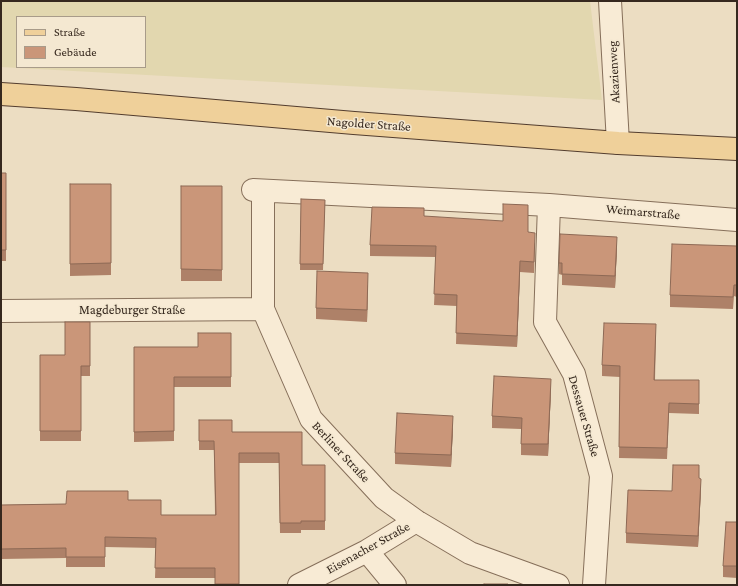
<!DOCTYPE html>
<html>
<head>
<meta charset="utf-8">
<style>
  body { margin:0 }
  #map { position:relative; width:738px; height:586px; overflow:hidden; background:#ecddc2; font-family:"Crimson Pro",serif }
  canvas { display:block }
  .frame { position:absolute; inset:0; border:2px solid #36281e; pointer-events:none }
  .legend { position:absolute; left:16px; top:16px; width:130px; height:52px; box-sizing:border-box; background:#f4e8d1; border:1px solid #a89b89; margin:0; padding:5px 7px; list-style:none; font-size:12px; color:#36281e }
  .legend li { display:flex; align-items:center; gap:8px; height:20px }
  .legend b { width:20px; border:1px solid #a89b89 }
</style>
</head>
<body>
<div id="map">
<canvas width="738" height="586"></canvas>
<div class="frame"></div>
<ul class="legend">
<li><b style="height:5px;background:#efd09a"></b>Straße</li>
<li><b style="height:11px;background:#ca9679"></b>Gebäude</li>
</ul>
</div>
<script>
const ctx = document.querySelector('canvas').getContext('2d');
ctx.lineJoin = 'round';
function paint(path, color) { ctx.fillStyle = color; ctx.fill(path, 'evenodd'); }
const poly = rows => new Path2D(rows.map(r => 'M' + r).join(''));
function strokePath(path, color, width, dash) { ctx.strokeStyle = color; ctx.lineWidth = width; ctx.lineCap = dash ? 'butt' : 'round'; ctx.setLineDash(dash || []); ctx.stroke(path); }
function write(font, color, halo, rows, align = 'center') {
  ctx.font = font + ' "Crimson Pro",serif'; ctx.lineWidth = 3; ctx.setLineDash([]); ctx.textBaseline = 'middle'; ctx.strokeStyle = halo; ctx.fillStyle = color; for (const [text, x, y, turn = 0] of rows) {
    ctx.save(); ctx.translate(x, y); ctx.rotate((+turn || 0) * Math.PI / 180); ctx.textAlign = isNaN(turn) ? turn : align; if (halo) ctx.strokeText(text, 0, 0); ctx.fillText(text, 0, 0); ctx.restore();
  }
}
const farmland = poly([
  [1,1,590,1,602,100,1,67],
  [17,17,145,17,145,67,17,67]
]);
const minor = poly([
  [610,1,618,143],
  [253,190,549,205,737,220],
  [263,191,263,309,311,419,384,498,416,521,470,553,558,585],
  [549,205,545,322,574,374,601,476,594,585],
  [1,311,263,309],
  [367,551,395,585],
  [299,585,367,551,416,521]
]);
const major = poly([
  [1,94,76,99,354,123,618,143,737,149]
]);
const wall = poly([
  [1,173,6,173,6,261,1,261],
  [70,184,111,184,111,275,70,276],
  [181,186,222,186,222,281,181,281],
  [301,199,325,200,323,270,300,270],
  [424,216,528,232,535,244,534,273,520,272,517,347,456,344,457,306,434,305,436,257,370,256,370,245],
  [737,246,737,297,734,296,733,309,670,307,670,295],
  [617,248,615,288,562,285,562,275,559,274,559,263],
  [368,285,367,322,316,319,316,308],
  [90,322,90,376,81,376,81,441,40,441,40,355,65,355],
  [231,333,231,387,174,387,174,441,134,442,134,347,198,347],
  [656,335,655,380,699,380,699,414,669,413,667,459,619,458,620,377,602,376,602,365],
  [551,390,548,456,521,455,521,429,492,428,492,416],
  [199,420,232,432,302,432,302,465,325,465,325,530,301,530,301,533,280,533,279,463,239,463,239,585,215,585,215,578,155,578,156,548,105,547,105,567,66,567,66,558,1,559,1,505,66,504,128,500,161,515,215,515,214,450,199,450],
  [453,428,451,467,395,464,395,453],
  [699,478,701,489,698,547,626,543,626,533,672,491],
  [737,522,737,578,723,577,723,566]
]);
const shadedWall = poly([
  [617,237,617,248,615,288,615,276],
  [520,261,520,272,517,347,517,336],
  [368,273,368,285,367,322,367,310],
  [551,379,551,390,548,456,548,444],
  [453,416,453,428,451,467,451,455],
  [701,479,701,489,698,547,698,536]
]);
const building = poly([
  [1,173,6,173,6,250,1,250,1,173],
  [70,184,111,184,111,263,70,264,70,184],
  [181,186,222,186,222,270,181,269,181,186],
  [301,199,325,200,323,264,300,264,301,199],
  [503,204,528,205,528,232,535,233,534,262,520,261,517,336,456,333,457,295,434,294,436,246,370,245,372,207,424,208,424,216,503,221,503,204],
  [560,234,617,237,615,276,562,274,562,263,559,263,560,234],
  [672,244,737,246,737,285,734,285,733,297,670,295,672,244],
  [317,271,368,273,367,310,316,308,317,271],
  [65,322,90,322,90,366,81,366,81,431,40,431,40,355,65,355,65,322],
  [604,323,656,324,654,380,699,380,699,404,669,403,667,448,619,447,620,366,602,365,604,323],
  [198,333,231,333,231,377,174,377,174,431,134,432,134,347,198,347,198,333],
  [494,376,551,379,548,444,521,444,522,418,492,416,494,376],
  [397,413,453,416,451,455,395,453,397,413],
  [199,420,232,420,232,432,302,432,302,465,325,465,325,521,301,521,301,523,280,523,279,453,239,453,239,584,215,584,215,568,155,568,156,538,105,537,105,557,66,557,66,548,1,549,1,505,66,504,67,491,128,491,128,500,161,500,161,515,216,515,214,441,199,441,199,420],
  [673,465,699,465,699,478,701,479,698,536,626,533,628,490,672,491,673,465],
  [726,522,737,522,737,566,723,566,726,522],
  [484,584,508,584,507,585,484,585,484,584]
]);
const streetNames = [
  ["Akazienweg",614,72,-93],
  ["Nagolder Straße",369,124,4],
  ["Weimarstraße",643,212,5],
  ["Magdeburger Straße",132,310],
  ["Dessauer Straße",584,416,74],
  ["Berliner Straße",341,452,47],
  ["Eisenacher Straße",368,548,-29]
];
paint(farmland, '#e2d7af');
strokePath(minor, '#866f5a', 24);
strokePath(major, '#533d2e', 24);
strokePath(minor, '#f8ebd5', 22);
strokePath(major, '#efd09a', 22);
paint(wall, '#ae8168');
paint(shadedWall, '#8d6955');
paint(building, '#ca9679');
strokePath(building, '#8d6955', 1);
write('13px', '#36281e', '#f4e8d1', streetNames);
</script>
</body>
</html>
